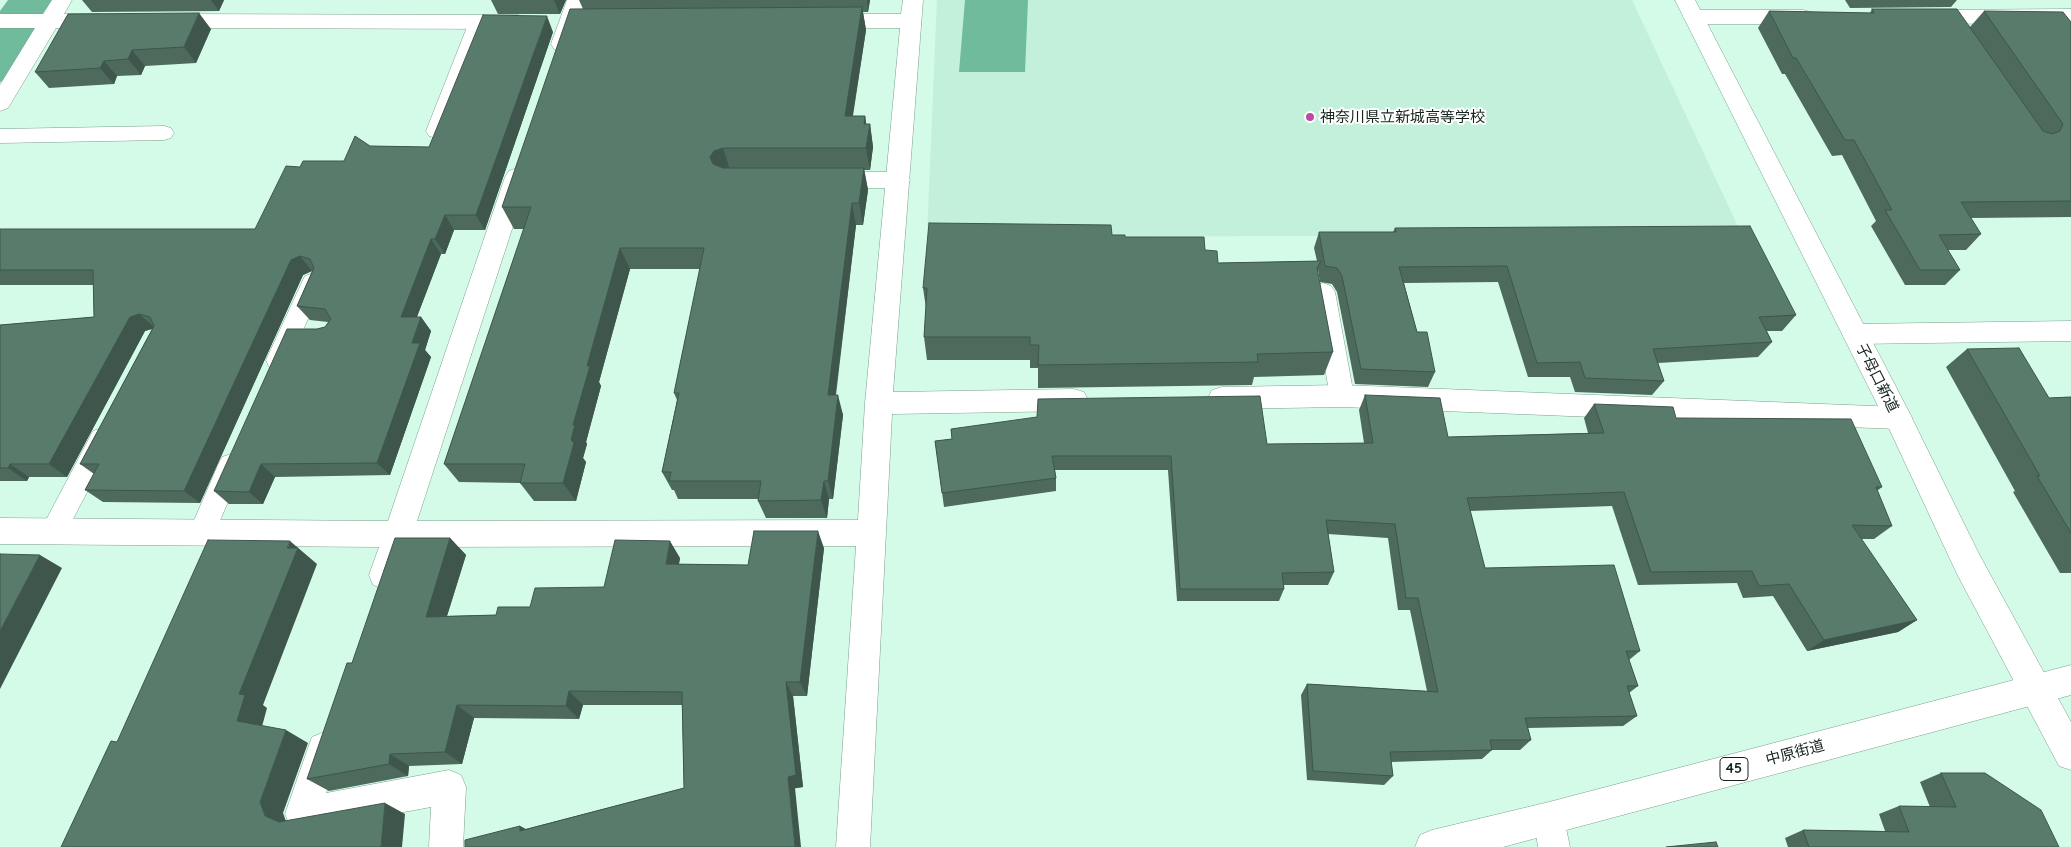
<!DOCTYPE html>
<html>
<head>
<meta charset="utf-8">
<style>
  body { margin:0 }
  canvas { display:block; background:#d4fae8 }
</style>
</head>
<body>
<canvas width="2071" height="847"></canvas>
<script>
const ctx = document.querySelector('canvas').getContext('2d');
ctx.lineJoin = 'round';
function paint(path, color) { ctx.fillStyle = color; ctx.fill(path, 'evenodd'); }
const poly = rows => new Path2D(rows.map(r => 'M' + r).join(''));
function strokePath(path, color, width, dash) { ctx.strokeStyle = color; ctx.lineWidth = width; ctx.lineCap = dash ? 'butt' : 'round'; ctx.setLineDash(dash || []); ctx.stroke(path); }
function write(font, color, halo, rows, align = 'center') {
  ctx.font = font + ' Quicksand,"Noto Sans JP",sans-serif'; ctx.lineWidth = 4; ctx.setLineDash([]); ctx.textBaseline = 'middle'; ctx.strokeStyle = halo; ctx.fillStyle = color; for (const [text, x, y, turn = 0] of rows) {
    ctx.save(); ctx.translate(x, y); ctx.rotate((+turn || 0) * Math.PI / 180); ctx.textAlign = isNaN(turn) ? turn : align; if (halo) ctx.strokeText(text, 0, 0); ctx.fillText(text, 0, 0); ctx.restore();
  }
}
const built = poly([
  [937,0,1632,0,1742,235,927,237]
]);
const water = poly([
  [965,0,1028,0,1025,72,959,72]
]);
const river = poly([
  [8,0,67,0,48,29,21,76,0,82,0,11,8,0]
]);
const service = poly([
  [479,16,486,18,489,22,446,131,443,136,436,138,429,136,426,131,469,22,472,18,479,16],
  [164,126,171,128,174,133,171,138,164,140,0,143,0,129,164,126],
  [832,172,899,172,907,175,910,180,907,185,899,188,832,188,824,185,821,180,824,175,832,172],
  [313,273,321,276,324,282,290,360,287,367,278,370,269,367,266,360,302,282,305,276,313,273],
  [1323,283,1331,286,1335,292,1354,396,1351,403,1342,406,1333,403,1330,396,1311,292,1315,286,1323,283],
  [102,428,111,431,115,439,63,538,54,542,45,538,41,530,45,522,93,431,102,428],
  [231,454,240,457,244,465,215,532,211,540,202,544,193,540,189,532,218,465,222,457,231,454],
  [1549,804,1560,808,1564,819,1570,847,1538,847,1534,819,1538,808,1549,804]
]);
const minor = poly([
  [52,0,72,0,64,14,101,14,108,16,112,21,108,26,101,28,56,28,8,108,0,111,0,85,35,28,0,28,0,14,43,14,52,0],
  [567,0,587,0,573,44,570,49,562,51,554,49,551,44,567,0],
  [903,0,923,0,893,392,1074,389,1084,392,1088,400,1084,408,1074,411,892,414,870,847,836,847,856,546,408,547,395,585,384,589,373,585,369,575,379,547,0,544,0,518,388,521,505,177,509,171,517,168,525,171,529,177,417,521,858,520,865,403,900,28,826,28,819,26,815,21,819,16,826,14,901,14,903,0],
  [2071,9,2071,23,1926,24,1919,22,1915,17,1919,12,1926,10,2071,9],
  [1694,10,1803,10,1810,12,1814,17,1810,22,1803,24,1694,24,1687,22,1683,17,1687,12,1694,10],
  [166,14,518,15,525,17,529,22,525,27,518,29,166,28,159,26,155,21,159,16,166,14],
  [2071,321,2071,341,1855,344,1846,341,1842,334,1846,327,1855,324,2071,321],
  [1342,385,1898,407,1908,410,1912,418,1908,426,1898,429,1342,407,1222,409,1212,406,1208,398,1212,390,1222,387,1342,385],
  [324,732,336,737,340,748,326,793,449,770,461,775,466,787,463,847,429,847,431,807,302,831,290,826,285,814,308,748,312,737,324,732]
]);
const tertiary = poly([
  [1675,0,1695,0,1908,410,1979,554,2071,722,2071,770,2059,766,1957,574,1885,420,1675,0]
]);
const primary = poly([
  [2071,665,2071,695,1503,847,1415,847,1420,835,1432,830,1549,802,2071,665]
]);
const wall = poly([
  [82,0,224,0,219,11,92,12],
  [491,0,566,0,560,14,498,14],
  [579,0,870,0,868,12,863,12,866,30,853,116,865,116,866,124,870,124,873,147,870,170,864,170,868,190,863,225,856,225,836,395,843,415,833,499,829,499,827,518,766,518,758,501,758,499,678,499,674,490,672,490,662,472,677,400,674,393,700,269,630,269,599,382,601,386,586,442,587,444,583,458,586,462,576,501,534,501,520,483,459,482,444,464,524,229,514,229,502,207,583,9],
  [1845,0,1957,0,1951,7,1850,8],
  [1872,9,1970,27,1984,11,2071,22,2071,217,1971,218,1981,234,1966,250,1948,250,1960,270,1945,285,1905,285,1871,226,1876,221,1842,155,1832,156,1785,74,1782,74,1758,28,1769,11,1870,13],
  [211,29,196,63,145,66,141,75,117,76,114,84,49,88,35,72],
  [553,32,485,230,454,230,445,254,441,254,417,317,421,317,431,331,425,350,431,357,390,475,275,477,263,504,229,504,214,491,317,329,325,327,328,322,310,320,297,306,312,271,303,275,200,503,103,502,85,490,94,474,80,464,152,329,145,331,67,477,29,477,27,481,0,481,0,325,94,317,93,285,0,285,0,229,255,229,300,167,344,161,370,146,429,147],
  [1395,228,1796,315,1782,331,1767,331,1772,342,1758,357,1658,363,1664,381,1652,395,1575,392,1570,377,1528,377,1498,282,1404,283,1417,332,1435,372,1428,387,1355,384,1337,292,1332,284,1320,282,1318,270,1317,272,1333,352,1324,375,1254,377,1252,385,1038,388,1038,368,1030,368,1030,360,927,360,924,337,926,308,923,288,1112,235,1205,250,1218,263,1317,261,1314,248,1319,232,1393,232],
  [1967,349,2049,398,2071,397,2071,573,2060,573,2013,492,2015,491,1946,367],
  [1365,395,1448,437,1588,433,1584,418,1594,404,1676,418,1882,487,1877,491,1892,526,1874,539,1861,539,1917,620,1898,632,1807,651,1773,596,1743,598,1737,583,1638,585,1612,506,1470,511,1485,568,1640,651,1629,660,1638,686,1629,693,1637,716,1623,726,1528,728,1531,740,1520,750,1492,750,1482,759,1391,762,1393,776,1384,785,1307,780,1301,695,1307,684,1427,691,1410,610,1398,610,1388,538,1328,534,1334,572,1328,585,1284,585,1284,589,1279,601,1177,601,1168,470,1055,470,1056,478,1056,491,944,507,935,441,952,439,951,429,1267,444,1364,443,1359,410],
  [450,538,466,555,447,616,496,615,530,607,604,587,680,558,679,564,748,565,824,548,807,696,793,696,803,787,465,847,520,826,526,829,684,788,682,705,583,705,579,719,474,718,462,764,409,766,408,776,329,791,307,779,352,663],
  [1941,773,2059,847,1788,847,1785,838,1803,830,1885,831,1879,814,1899,806,1930,807,1920,782]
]);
const shadedWall = poly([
  [211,0,224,0,219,11],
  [554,0,566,0,560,14],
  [867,0,870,0,868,12],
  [862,7,866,30,849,138,845,116],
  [199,13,211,29,196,63,184,47],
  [547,16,553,32,485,230,476,215],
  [132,50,145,66,141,75,128,59],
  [104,61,117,76,114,84,100,68],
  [865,116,868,136,870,124,873,147,870,170,866,148,864,124],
  [723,148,730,170,717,179,710,157,714,151],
  [864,168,868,190,863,225,859,203],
  [852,203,856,225,833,414,828,395],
  [445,215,454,230,445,254,435,239],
  [431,239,441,254,411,332,401,317],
  [620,248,630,269,599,382,601,386,586,442,587,444,583,458,586,462,576,501,563,483,573,425,587,366],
  [300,256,312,271,303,275,200,503,184,491,291,260],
  [139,314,155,328,145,331,67,477,49,464,130,317],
  [421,317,431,331,425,350,431,357,390,475,377,463,412,343],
  [838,395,843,415,833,499,828,481],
  [10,464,29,477,27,481,8,468],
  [261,464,275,477,263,504,249,492],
  [824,481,829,499,827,518,821,500],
  [818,531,824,548,807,696,800,682],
  [450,538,466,555,442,632,426,617],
  [290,541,317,564,263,705,267,708,260,734,237,721,239,694],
  [670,541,680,558,676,580,666,564],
  [40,555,62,568,0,689,0,631],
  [1917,620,1898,632,1807,651,1824,640],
  [786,682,793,696,803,787,795,788,801,847,795,847,788,777],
  [569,691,583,705,579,719,566,706],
  [457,705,474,718,462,764,445,752],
  [286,730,308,743,283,813,288,827,265,816,260,802],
  [390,754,409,766,408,776,389,764],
  [385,803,405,814,402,847,381,847],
  [520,826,536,836,520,831]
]);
const building = poly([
  [862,7,845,116,865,116,864,124,870,124,866,148,723,148,714,151,710,157,713,164,723,168,864,168,859,203,852,203,828,395,838,395,828,481,824,481,821,500,758,501,761,481,669,481,671,472,662,472,679,393,674,393,704,248,620,248,587,366,590,366,573,425,575,425,571,440,574,443,563,483,520,483,525,464,444,464,531,207,502,207,570,9,862,7],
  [1872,9,1957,9,2043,131,2052,134,2060,131,2063,124,1984,11,2063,12,2071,22,2071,201,1961,202,1981,234,1939,235,1960,270,1920,270,1885,210,1892,210,1854,140,1845,140,1796,58,1793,58,1769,11,1874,13,1872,9],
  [199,13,184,47,132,50,128,59,104,61,100,68,35,72,68,14,199,13],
  [483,15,547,16,476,215,445,215,435,239,431,239,401,317,421,317,412,343,420,343,377,463,261,464,249,492,214,491,287,329,317,329,325,327,331,319,325,309,297,306,314,268,310,259,300,256,291,260,184,491,85,490,99,464,80,464,154,326,150,317,139,314,130,317,49,464,10,464,8,468,0,468,0,325,94,317,93,270,0,270,0,229,255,229,286,166,300,167,303,161,344,161,355,136,370,146,429,147,483,15],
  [929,223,1111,225,1112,235,1125,235,1125,237,1204,237,1205,250,1217,251,1218,263,1321,261,1317,268,1333,352,1257,354,1258,362,1038,365,1039,345,1030,345,1030,337,924,337,927,288,923,288,929,223],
  [1750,226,1796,315,1759,317,1772,342,1653,349,1664,381,1585,378,1580,362,1537,363,1507,266,1399,267,1417,332,1427,332,1435,372,1361,369,1342,276,1337,268,1325,266,1319,232,1396,232,1395,228,1750,226],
  [2019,348,2049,398,2071,397,2071,533,2037,476,2040,476,1967,349,2019,348],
  [1365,395,1440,398,1448,437,1604,433,1594,404,1673,407,1676,418,1851,419,1882,487,1876,487,1892,526,1852,525,1917,620,1824,640,1789,584,1759,586,1752,571,1651,572,1624,492,1467,498,1485,568,1614,565,1640,651,1626,651,1638,686,1627,686,1637,716,1525,718,1531,740,1490,740,1492,750,1390,752,1393,776,1313,771,1307,684,1438,692,1418,598,1406,598,1395,524,1326,520,1334,572,1282,573,1284,589,1180,589,1171,456,1052,456,1056,478,942,493,935,441,952,439,951,429,1037,417,1038,399,1260,396,1267,444,1373,443,1365,395],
  [754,531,818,531,800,682,786,682,796,775,788,777,795,847,465,847,465,840,520,826,520,831,684,788,682,692,569,691,566,706,457,705,445,752,390,754,389,764,307,779,347,663,352,663,395,538,450,538,426,617,496,615,498,607,530,607,535,588,604,587,615,540,670,541,666,564,748,565,754,531],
  [208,540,290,541,287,548,298,548,239,694,245,695,237,721,286,730,260,802,265,816,279,822,385,803,381,847,61,847,111,741,117,742,208,540],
  [0,554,40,555,0,631,0,554],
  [1941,773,1985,773,2041,810,2059,847,1809,847,1803,830,1909,832,1899,806,1956,807,1941,773],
  [1716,842,1718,847,1666,847,1716,842]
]);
const markers = [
  [1310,117,5,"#bd4aa3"]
];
const shields = [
  [1734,769,28]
];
const shieldNames = [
  ["45",1734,769]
];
const poiNames = [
  ["神奈川県立新城高等学校",1320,117]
];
const streetNames = [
  ["子母口新道",1877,378,63],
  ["中原街道",1795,753,-15]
];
paint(built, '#c2f0db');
paint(water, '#6fbb9b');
paint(river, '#6fbb9b');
strokePath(service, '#7c9f8f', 1);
strokePath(minor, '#7c9f8f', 1);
strokePath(tertiary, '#7c9f8f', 1);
strokePath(primary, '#7c9f8f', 1);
paint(service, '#fff');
paint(minor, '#fff');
paint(tertiary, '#fff');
paint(primary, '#fff');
paint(wall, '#4d6a5d');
paint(shadedWall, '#3e564c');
paint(building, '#597b6c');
strokePath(building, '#3e564c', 1);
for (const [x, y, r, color] of markers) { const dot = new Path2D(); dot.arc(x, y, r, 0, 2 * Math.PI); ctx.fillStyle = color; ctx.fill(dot); strokePath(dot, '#fff', 2); }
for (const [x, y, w] of shields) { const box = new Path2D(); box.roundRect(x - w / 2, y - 11.5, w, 23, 4); ctx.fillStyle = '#fff'; ctx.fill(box); strokePath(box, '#16241e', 1); }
write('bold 14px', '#16241e', null, shieldNames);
write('15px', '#16241e', '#fff', poiNames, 'left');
write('15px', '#16241e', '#fff', streetNames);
</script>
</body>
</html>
